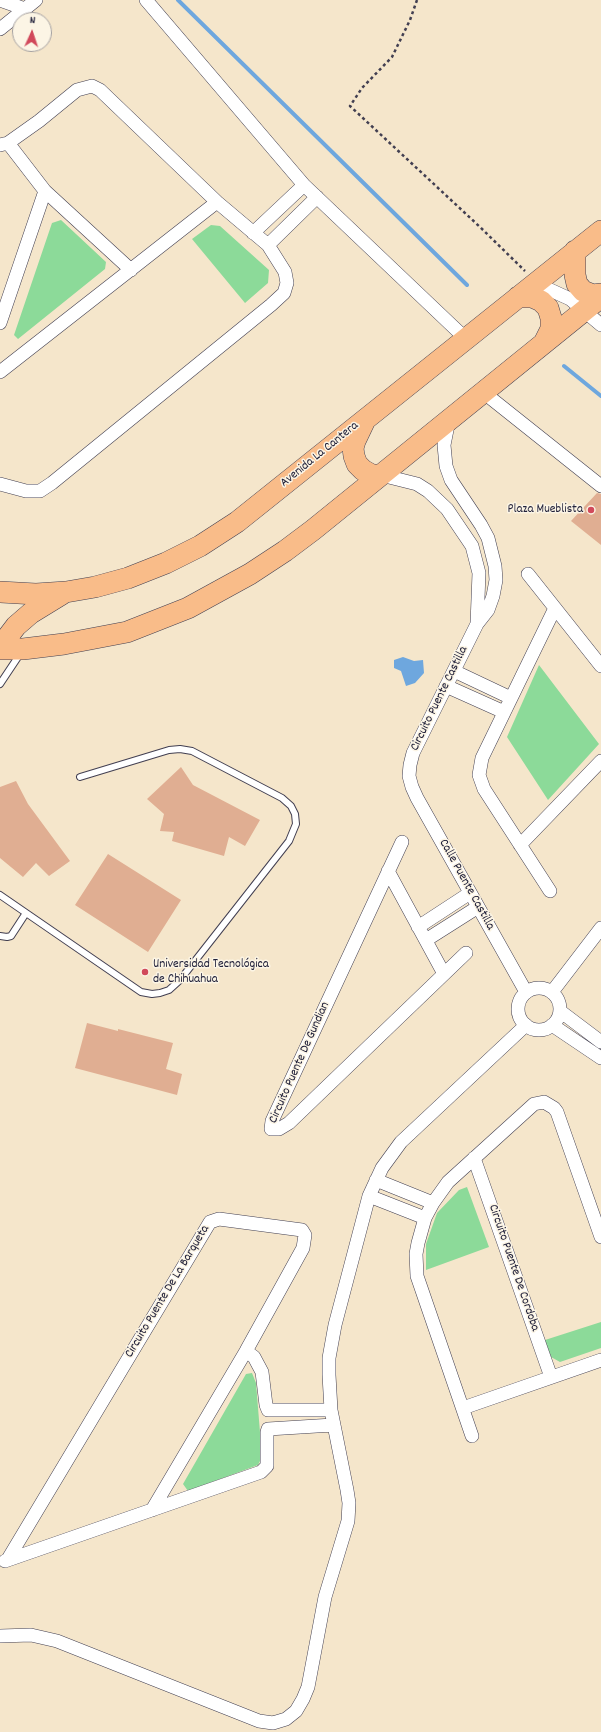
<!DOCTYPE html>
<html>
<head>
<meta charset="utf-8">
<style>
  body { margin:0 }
  #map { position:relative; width:601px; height:1732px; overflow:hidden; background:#f5e6cb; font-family:Dekko,sans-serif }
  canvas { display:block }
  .north { position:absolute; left:12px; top:12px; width:40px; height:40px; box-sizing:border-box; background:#fcf5e5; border:1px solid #a5a1a1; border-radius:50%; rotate:3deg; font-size:11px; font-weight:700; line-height:16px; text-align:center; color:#22223b }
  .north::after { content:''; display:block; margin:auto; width:14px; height:18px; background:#d1495b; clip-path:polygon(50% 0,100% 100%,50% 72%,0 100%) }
</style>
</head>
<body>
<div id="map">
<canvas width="601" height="1732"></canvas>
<div class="north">N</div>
</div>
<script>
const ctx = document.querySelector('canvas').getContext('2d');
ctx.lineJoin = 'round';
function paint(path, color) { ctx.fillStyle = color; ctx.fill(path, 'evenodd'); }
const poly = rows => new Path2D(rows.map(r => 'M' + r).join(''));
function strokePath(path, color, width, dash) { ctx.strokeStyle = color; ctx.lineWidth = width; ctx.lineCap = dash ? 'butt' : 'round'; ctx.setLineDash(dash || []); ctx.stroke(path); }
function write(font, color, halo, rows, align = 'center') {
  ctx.font = font + ' Dekko,sans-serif'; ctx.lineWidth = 3; ctx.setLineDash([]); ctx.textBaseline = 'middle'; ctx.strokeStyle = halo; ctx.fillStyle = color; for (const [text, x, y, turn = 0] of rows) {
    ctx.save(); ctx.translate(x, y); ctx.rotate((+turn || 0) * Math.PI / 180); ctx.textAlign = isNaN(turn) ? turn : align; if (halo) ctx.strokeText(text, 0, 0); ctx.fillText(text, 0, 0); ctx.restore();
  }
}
const green = poly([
  [61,220,106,262,105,269,18,339,14,335,52,223],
  [211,225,220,226,269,270,268,283,245,303,192,239],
  [539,665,599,744,548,800,507,737],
  [467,1187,489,1247,426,1270,426,1244,437,1213,459,1190],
  [601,1322,601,1348,560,1362,551,1357,545,1340],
  [252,1373,256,1383,262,1457,258,1465,188,1491,183,1484,246,1374]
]);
const water = poly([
  [403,657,414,661,423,660,424,673,415,683,406,686,401,671,394,668,394,660]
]);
const stream = poly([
  [178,0,467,285],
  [564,366,601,396]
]);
const building = poly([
  [597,493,601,494,601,545,571,521],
  [181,767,193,785,260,820,245,846,229,837,224,856,172,841,174,832,160,831,164,814,147,799],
  [16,781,28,804,70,861,49,876,36,863,23,877,0,858,0,787],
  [108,854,181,900,148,952,75,905],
  [87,1023,118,1031,118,1029,173,1043,166,1069,182,1074,177,1095,75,1068]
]);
const path = poly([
  [417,0,410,20,392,57,362,88,350,106,480,227,525,271]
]);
const lane = poly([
  [0,684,20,654],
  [0,895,141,992,152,994,160,993,169,990,180,980,289,841,296,824,295,814,291,806,282,798,192,751,180,749,169,750,80,777],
  [0,936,7,937,11,936,26,913]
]);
const street = poly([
  [0,0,25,9],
  [146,0,304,185,465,338],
  [0,29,36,0],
  [0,145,8,143,39,121,77,90,92,86,100,90,217,202,268,245,285,272,287,283,284,293,271,305,52,483,40,491,26,491,0,484],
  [45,191,131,270],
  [253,233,304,185],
  [268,245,317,197],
  [535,283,570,299,601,325],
  [0,323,45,191,8,143],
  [0,372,217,202],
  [483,392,601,486],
  [449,420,444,445,446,466,451,480,481,525,488,538,495,566,496,580,493,596,488,610,477,624,413,753,410,765,409,776,412,787,417,798,526,992],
  [381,475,417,484,428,491,447,509,472,546,479,573,477,624],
  [528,574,601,666],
  [454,671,511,698],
  [446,686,504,712],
  [402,842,272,1121,271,1129,279,1129,289,1123,466,953],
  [520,845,601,761],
  [388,871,444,974],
  [550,891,484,789,479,775,482,758,555,608],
  [418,927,470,893],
  [426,940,478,907],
  '518 1009a21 21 0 1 1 42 0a21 21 0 1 1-42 0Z',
  [552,992,601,928],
  [560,1011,601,1042],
  [552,1025,601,1058],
  [474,1158,551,1377],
  [376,1180,433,1203],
  [369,1196,425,1218],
  [246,1351,254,1357,262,1372,266,1405,268,1410,331,1410],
  [463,1408,601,1360],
  [472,1436,417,1276,416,1254,418,1243,425,1218,433,1203,448,1182,534,1104,544,1102,554,1108,557,1112,601,1237],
  [8,1559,210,1222,219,1219,302,1230,305,1235,303,1248,246,1351,152,1510],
  [5,1561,261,1472,267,1466,267,1432,268,1429,333,1425],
  [0,1636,31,1635,57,1641,259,1721,273,1723,286,1719,296,1711,303,1699,308,1687,325,1597,348,1521,349,1503,347,1490,331,1410,329,1375,329,1358,335,1325,369,1196,382,1168,401,1142,526,1025]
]);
const primary = poly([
  [575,251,575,275,577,284,583,291,593,295,601,294],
  [518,297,532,297,541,301,548,308,551,318,551,329,544,343],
  [365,420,355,441,353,448,354,456,357,464,363,470,372,475,381,475],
  [0,592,36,594,66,592,95,587,128,578,166,563,200,546,237,522,601,231],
  [0,647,16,626,31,613,62,594],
  [0,649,23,649,64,644,127,632,188,608,250,574,285,551,313,530,601,297]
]);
const markers = [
  [591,510,4,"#d1495b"],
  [145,972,4,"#d1495b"]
];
const streetNames = [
  ["Avenida La Cantera",320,455,-39],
  ["Circuito Puente Castilla",440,699,-64],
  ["Calle Puente Castilla",466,885,61],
  ["Circuito Puente De Gundian",300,1063,-66],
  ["Circuito Puente De Cordoba",513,1268,71],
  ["Circuito Puente De La Barqueta",168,1292,-59]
];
const poiNames = [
  ["Plaza Mueblista",583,510],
  ["Universidad Tecnológica",153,965,"left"],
  ["de Chihuahua",153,980,"left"]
];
paint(green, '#8cda99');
paint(water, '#6ea7de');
strokePath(stream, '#6ea7de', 4);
paint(building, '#e0ae92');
strokePath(lane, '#423f51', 8);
strokePath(street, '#423f51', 14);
strokePath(primary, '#423f51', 22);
strokePath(path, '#423f51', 2.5, [3, 3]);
strokePath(lane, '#fff', 6);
strokePath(street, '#fff', 13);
strokePath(primary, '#f9bc89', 21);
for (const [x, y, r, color] of markers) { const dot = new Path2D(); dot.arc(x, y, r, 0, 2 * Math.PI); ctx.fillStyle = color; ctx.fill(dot); strokePath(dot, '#fcf5e5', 1.5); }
write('13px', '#22223b', '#fcf5e5', streetNames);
write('13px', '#22223b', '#fcf5e5', poiNames, 'right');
</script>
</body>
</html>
